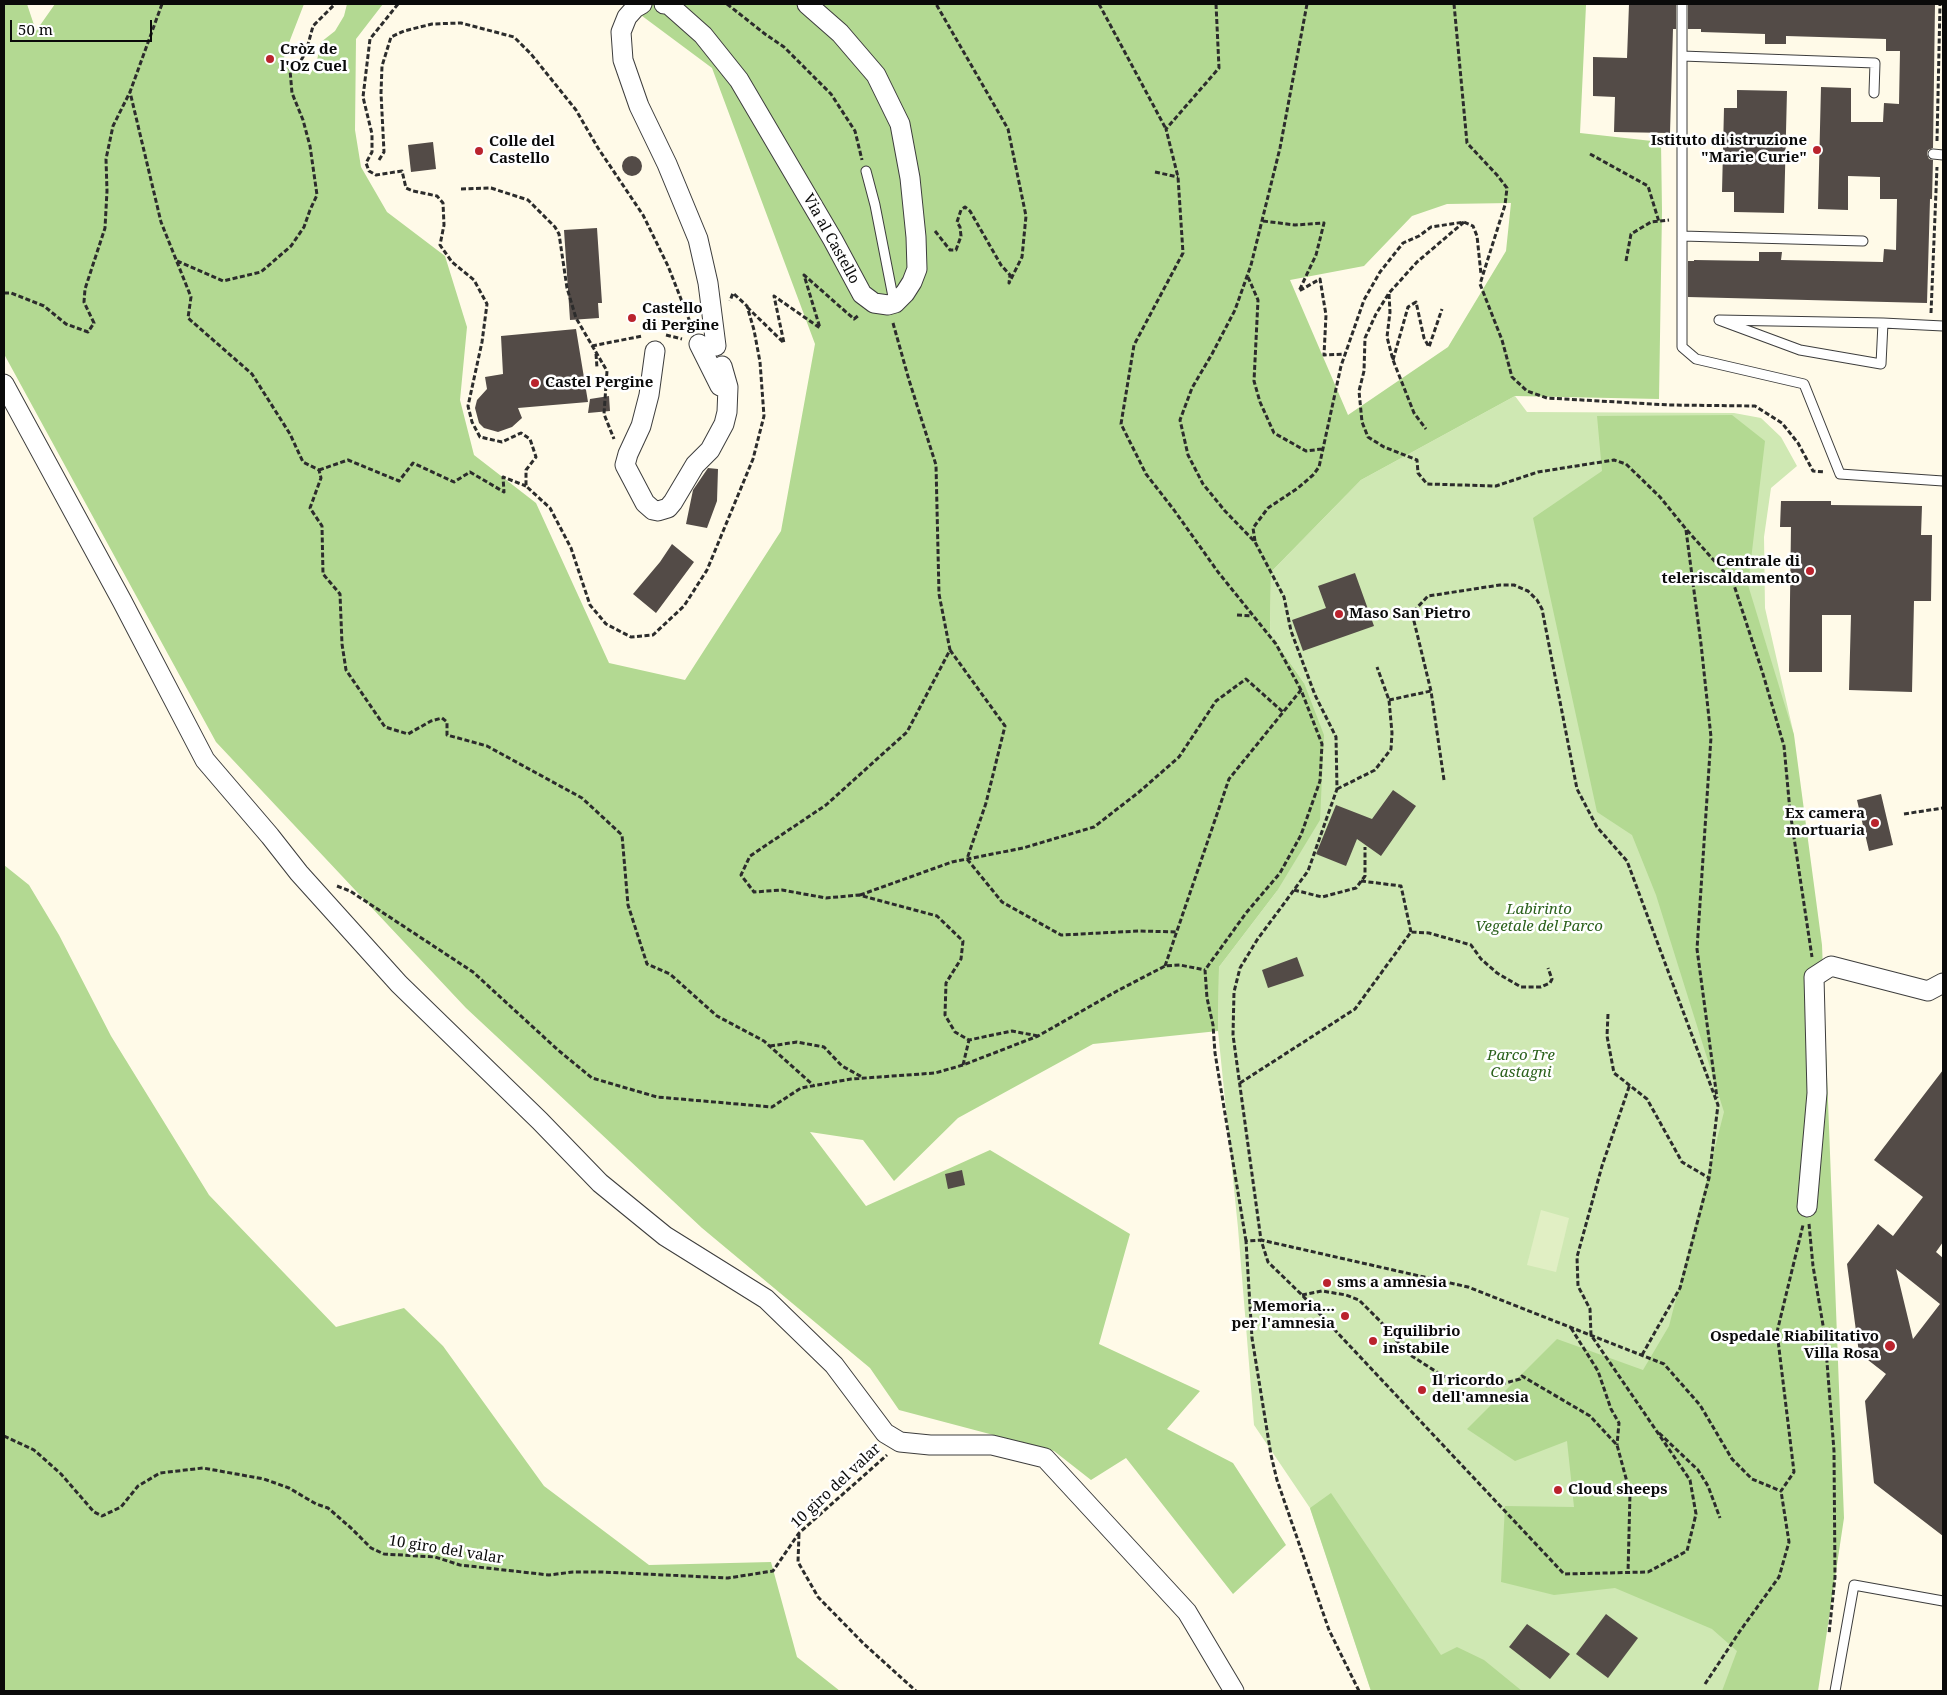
<!DOCTYPE html>
<html>
<head>
<meta charset="utf-8">
<style>
  body { margin:0 }
  #map { position:relative; width:1947px; height:1695px; overflow:hidden; background:#fffae8; font-family:"Noto Serif",serif }
  canvas { display:block }
  .frame { position:absolute; inset:0; border:5px solid #0a0a0a; pointer-events:none }
  .scale { position:absolute; left:10px; top:20px; width:142px; height:22px; box-sizing:border-box; border:2px solid #0a0a0a; border-top:0; padding-left:6px; font-size:15px; line-height:18px; white-space:nowrap; color:#0a0a0a; -webkit-text-stroke:4px #fff; paint-order:stroke }
</style>
</head>
<body>
<div id="map">
<canvas width="1947" height="1695"></canvas>
<div class="frame"></div>
<div class="scale">50 m</div>
</div>
<script>
const ctx = document.querySelector('canvas').getContext('2d');
ctx.lineJoin = 'round';
function paint(path, color) { ctx.fillStyle = color; ctx.fill(path, 'evenodd'); }
const poly = rows => new Path2D(rows.map(r => 'M' + r).join(''));
function strokePath(path, color, width, dash) { ctx.strokeStyle = color; ctx.lineWidth = width; ctx.lineCap = dash ? 'butt' : 'round'; ctx.setLineDash(dash || []); ctx.stroke(path); }
function write(font, color, halo, rows, align = 'center') {
  ctx.font = font + ' "Noto Serif",serif'; ctx.lineWidth = 5; ctx.setLineDash([]); ctx.textBaseline = 'middle'; ctx.strokeStyle = halo; ctx.fillStyle = color; for (const [text, x, y, turn = 0] of rows) {
    ctx.save(); ctx.translate(x, y); ctx.rotate((+turn || 0) * Math.PI / 180); ctx.textAlign = isNaN(turn) ? turn : align; if (halo) ctx.strokeText(text, 0, 0); ctx.fillText(text, 0, 0); ctx.restore();
  }
}
const green = poly([
  [1515,396,1527,412,1734,413,1761,418,1781,437,1797,466,1771,488,1764,537,1765,608,1794,735,1815,1691,1371,1691,1310,1508,1254,1425,1238,1228,1218,1031,1219,967,1277,891,1304,683,1270,634,1271,572,1361,480]
]);
const forest = poly([
  [4,4,27,4,36,31,55,4,304,4,285,53,283,64,310,75,317,60,321,42,335,31,344,16,347,4,383,4,356,39,355,130,361,167,387,212,445,256,467,327,460,400,474,455,536,503,609,663,685,680,781,531,815,344,712,68,626,4,1590,4,1586,5,1580,133,1661,142,1662,211,1659,399,1515,396,1361,480,1271,572,1270,634,1304,683,1324,735,1320,820,1277,891,1219,967,1218,1031,1093,1044,958,1118,894,1181,863,1140,810,1132,866,1206,990,1150,1130,1234,1099,1344,1200,1391,1167,1429,1233,1463,1286,1545,1233,1594,1126,1458,1091,1480,1054,1451,899,1410,870,1368,702,1228,466,1008,216,742,4,354],
  [1511,203,1506,251,1448,347,1348,415,1290,280,1364,266,1412,216,1447,204],
  [1732,415,1765,441,1748,585,1794,735,1822,945,1844,1518,1818,1691,1722,1691,1737,1651,1712,1629,1615,1588,1554,1595,1501,1582,1505,1506,1574,1507,1567,1441,1515,1461,1467,1429,1557,1339,1643,1370,1669,1326,1724,1112,1656,895,1632,835,1597,812,1533,518,1602,471,1597,416],
  [4,865,29,885,59,935,111,1036,209,1195,336,1327,404,1308,443,1346,544,1486,649,1565,771,1562,797,1657,840,1691,4,1691],
  [1331,1493,1441,1655,1457,1647,1484,1660,1522,1691,1371,1691,1310,1508]
]);
const pitch = poly([
  [1541,1210,1569,1218,1556,1272,1527,1265]
]);
const building = poly([
  [1629,4,1676,4,1676,29,1673,29,1670,133,1614,132,1615,97,1593,96,1593,57,1627,58],
  [1688,4,1935,4,1933,148,1928,150,1927,154,1929,159,1933,160,1932,199,1930,199,1927,303,1688,297,1688,261,1694,261,1694,260,1759,261,1759,252,1782,252,1781,260,1883,262,1884,249,1896,250,1897,199,1880,199,1880,177,1848,176,1848,210,1818,209,1821,87,1851,88,1851,122,1883,122,1884,103,1899,104,1900,51,1886,51,1886,39,1786,36,1786,44,1765,44,1765,34,1701,32,1701,29,1688,29],
  [1737,90,1787,91,1784,213,1734,212,1734,192,1722,192,1724,108,1737,108],
  [433,142,436,169,411,172,408,145],
  '622 166a10 10 0 1 1 20 0a10 10 0 1 1-20 0Z',
  [597,228,602,303,598,303,599,318,570,320,564,230],
  [576,329,588,402,518,408,522,418,512,427,498,432,484,428,479,423,475,408,477,400,487,389,485,377,503,374,501,336],
  [609,396,610,411,588,413,590,399],
  [708,468,718,469,717,501,707,528,686,524,693,490],
  [1781,501,1831,501,1831,505,1922,506,1921,535,1932,535,1931,601,1914,601,1912,692,1849,690,1851,615,1822,615,1822,672,1789,672,1791,527,1780,527],
  [672,544,694,562,656,613,633,594,660,562],
  [1355,573,1374,626,1303,651,1292,620,1326,608,1318,586],
  [1393,790,1416,806,1381,856,1357,839,1346,866,1316,854,1336,805,1372,819],
  [1881,794,1893,845,1869,851,1857,800],
  [1297,957,1304,976,1268,988,1262,970],
  [1943,1070,1943,1242,1936,1252,1943,1258,1943,1536,1874,1483,1865,1401,1886,1374,1859,1353,1847,1264,1878,1224,1893,1236,1923,1197,1874,1160],
  [1896,1269,1940,1304,1913,1339],
  [962,1170,965,1185,948,1189,945,1174],
  [1606,1614,1638,1638,1608,1678,1576,1654],
  [1527,1624,1570,1654,1550,1679,1509,1647]
]);
const path = poly([
  [162,4,130,92,161,222,191,297,188,318,252,374,290,434,303,462,319,470,321,478,310,508,322,526,323,574,340,594,342,644,346,670,385,727,408,734,431,721,442,718,447,722,447,735,487,746,582,798,622,835,628,905,647,964,670,974,717,1016,764,1041,813,1085],
  [398,4,370,39,363,97,372,134,372,152,366,163,369,171,376,175,402,171,406,188,413,191,437,196,443,203,444,225,440,245,452,262,474,280,487,304,482,342,468,406,472,422,480,437,502,442,521,433,530,439,536,457,526,470,526,486,550,508,571,548,590,605,606,624,631,637,653,635,684,606,707,570,753,459,764,416,760,362,754,330,747,306,733,293,730,301],
  [727,4,765,34,784,47,831,94,855,131,862,160],
  [1099,4,1166,129],
  [1216,4,1219,68,1166,129,1178,177,1183,253,1134,345,1121,424,1146,474,1174,510,1218,572,1276,644,1301,690,1322,744,1320,781,1301,835,1280,873,1246,913,1205,970,1207,998,1213,1025,1215,1053,1246,1241],
  [1307,4,1280,148,1251,265,1235,310,1212,354,1192,388,1180,420,1188,455,1203,484,1225,511,1255,542,1284,597,1291,631,1315,695,1336,737,1337,789,1308,871,1257,940,1240,968,1234,992,1233,1035,1261,1240,1468,1287,1664,1364,1700,1405,1732,1459,1752,1479,1781,1491,1794,1472,1777,1332,1803,1225],
  [1454,4,1467,143,1497,175,1507,188,1505,205,1480,284,1502,340,1512,377,1527,391,1547,398,1669,405,1755,406,1782,423,1798,443,1813,471,1825,472],
  [1937,141,1940,4],
  [1590,154,1648,186,1659,222],
  [379,160,384,152,381,93,382,66,391,37,404,31,432,24,461,23,514,37,531,54,576,110,598,148,643,215,668,266,692,327],
  [1155,172,1178,177],
  [461,189,491,188,528,200,555,227,559,234,567,288,576,318,607,371,604,414,614,439],
  [1263,221,1295,225,1324,223,1316,255,1299,291,1320,279,1326,315,1324,355,1345,354],
  [1464,222,1417,262,1389,293,1376,314,1365,338,1364,371,1359,391,1362,422,1368,437,1384,447,1417,460,1418,473,1427,484,1496,486,1538,472,1614,460,1626,464,1660,497,1686,529,1733,582,1763,674,1784,746,1790,811,1812,957],
  [935,231,950,250,956,250,961,236,960,227,957,222,961,210,965,207,970,211,1001,265,1010,275,1009,283,1022,257,1026,216,1008,129,936,4],
  [177,261,223,281,261,272,291,246,304,227,310,210,317,195,310,146,303,120,292,93,290,70,300,62,306,52,313,26,335,4],
  [1626,261,1631,234,1651,222,1669,220],
  [1248,277,1258,300,1254,381,1260,402,1274,433,1306,451,1322,449],
  [4,293,11,293,44,306,66,324,88,332,94,323,84,302,85,289,105,228,107,191,106,159,113,126,130,92],
  [1389,294,1390,312,1387,337,1393,360,1414,413,1426,429],
  [747,307,784,343,774,296,820,328,804,275,854,319,859,315],
  [1931,313,1937,167],
  [893,323,909,380,936,465,939,594,950,650,907,732,826,805,750,856,741,875,754,892,782,890,826,898,859,895,937,916,963,941,961,959,946,983,945,1015,955,1032,969,1040,1012,1031,1038,1036],
  [666,335,682,339],
  [592,346,642,336],
  [596,354,597,368],
  [1393,360,1408,307,1416,302,1424,338,1429,347,1442,309],
  [319,470,348,460,399,481,413,463,454,482,470,472,504,492,503,477,526,486],
  [1686,530,1701,644,1711,737,1697,949,1717,1098],
  [1255,541,1253,528,1268,508,1298,488,1313,475,1319,467,1341,366,1364,300,1380,272,1403,243,1419,236,1431,227,1464,222,1473,226,1477,236,1481,274],
  [1237,615,1252,616],
  [950,650,1005,726,986,803,967,859,1002,902,1061,935,1140,931,1177,932],
  [1389,700,1431,691],
  [1444,780,1431,691,1412,613,1428,596,1500,585,1514,585,1528,591,1537,600,1542,609,1577,789,1597,827,1627,861,1718,1105,1709,1178,1680,1288,1642,1355],
  [1337,789,1375,770,1391,749,1392,733,1389,700,1377,667],
  [1904,814,1943,808],
  [1361,881,1401,886,1411,932],
  [337,886,350,891,473,972,558,1050,592,1078,657,1097,772,1107,801,1088,851,1079,935,1073,963,1065,1038,1036,1117,991,1165,966,1180,965,1205,970],
  [1294,890,1322,897,1356,888,1365,876,1365,847],
  [860,895,952,862,1023,848,1094,827,1139,792,1179,757,1216,701,1246,679,1283,712],
  [1165,966,1229,779,1301,690],
  [1608,1014,1607,1036,1614,1073,1647,1099,1682,1162,1709,1178],
  [770,1046,797,1042,824,1047,842,1066,862,1077],
  [963,1065,969,1040],
  [1240,1083,1355,1009,1411,932,1429,933,1471,945,1481,959,1497,973,1521,987,1541,987,1550,983,1552,979,1548,968],
  [1809,1224,1813,1266,1825,1337,1834,1451,1835,1577,1829,1634],
  [1302,1295,1322,1291,1346,1295,1359,1300,1381,1322,1407,1353,1443,1376,1473,1385,1494,1386,1520,1379,1522,1376,1590,1416,1617,1445,1630,1493,1628,1573],
  [1571,1328,1598,1371,1611,1409,1619,1423,1617,1445],
  [1659,1433,1698,1470,1708,1486,1720,1518],
  [4,1436,34,1450,61,1474,94,1512,102,1516,121,1507,138,1486,160,1473,203,1468,264,1479,289,1488,316,1504,328,1508,351,1528,371,1548,384,1554,435,1557,460,1565,549,1575,573,1572,603,1572,728,1578,773,1571,799,1533,887,1455],
  [799,1534,798,1562,818,1597,864,1644,916,1691],
  [1705,1684,1740,1631,1779,1577,1789,1542,1781,1491],
  [1359,1691,1329,1630,1277,1480,1271,1455,1252,1338,1246,1241,1261,1240,1268,1262,1302,1295,1564,1574,1648,1572,1687,1551,1696,1514,1690,1480,1591,1335,1590,1309,1578,1286,1577,1257,1602,1166,1630,1084]
]);
const service = poly([
  [1682,4,1682,347,1696,359,1804,384,1840,474,1943,481],
  [1682,56,1875,63,1874,93],
  [1933,154,1943,155],
  [866,171,875,205,894,302],
  [1682,236,1863,241],
  [1883,323,1881,364,1800,350,1719,320,1883,323,1943,326],
  [1835,1691,1854,1585,1943,1601]
]);
const minor = poly([
  [642,4,635,8,627,17,621,32,623,60,639,106,667,164,698,239,708,283,716,346],
  [664,4,668,4,703,35,739,80,833,240,862,294,874,303,888,305,895,303,905,293,912,282,917,269,916,237,910,178,900,124,876,75,840,33,807,4],
  [699,344,720,386],
  [655,351,649,395,641,426,628,454,625,465,645,503,653,510,658,511,668,508,673,502,695,465,710,450,724,424,727,412,728,387,722,366],
  [4,384,122,601,205,760,270,836,299,873,399,984,540,1121,600,1183,665,1236,766,1299,834,1365,885,1433,900,1442,930,1445,992,1445,1045,1458,1187,1612,1234,1691],
  [1807,1207,1817,1093,1814,977,1831,966,1928,991,1943,983]
]);
const markers = [
  [270,59,5,"#ba232d"],
  [1817,150,5,"#ba232d"],
  [479,151,5,"#ba232d"],
  [632,318,5,"#ba232d"],
  [535,383,5,"#ba232d"],
  [1810,571,5,"#ba232d"],
  [1339,614,5,"#ba232d"],
  [1875,823,5,"#ba232d"],
  [1327,1283,5,"#ba232d"],
  [1345,1316,5,"#ba232d"],
  [1373,1341,5,"#ba232d"],
  [1890,1346,6,"#ba232d"],
  [1422,1390,5,"#ba232d"],
  [1558,1490,5,"#ba232d"]
];
const poiNames = [
  ["Cròz de",280,50],
  ["l'Oz Cuel",280,67],
  ["Istituto di istruzione",1807,141,"right"],
  ["\"Marie Curie\"",1807,158,"right"],
  ["Colle del",489,142],
  ["Castello",489,159],
  ["Castello",642,309],
  ["di Pergine",642,326],
  ["Castel Pergine",545,383],
  ["Centrale di",1800,562,"right"],
  ["teleriscaldamento",1800,579,"right"],
  ["Maso San Pietro",1349,614],
  ["Ex camera",1865,814,"right"],
  ["mortuaria",1865,831,"right"],
  ["sms a amnesia",1337,1283],
  ["Memoria...",1335,1307,"right"],
  ["per l'amnesia",1335,1324,"right"],
  ["Equilibrio",1383,1332],
  ["instabile",1383,1349],
  ["Ospedale Riabilitativo",1879,1337,"right"],
  ["Villa Rosa",1879,1354,"right"],
  ["Il ricordo",1432,1381],
  ["dell'amnesia",1432,1398],
  ["Cloud sheeps",1568,1490]
];
const streetNames = [
  ["Via al Castello",831,239,61],
  ["10 giro del valar",836,1486,-43],
  ["10 giro del valar",446,1550,9]
];
const parkNames = [
  ["Labirinto",1539,910],
  ["Vegetale del Parco",1539,927],
  ["Parco Tre",1521,1056],
  ["Castagni",1521,1073]
];
paint(green, '#cfe8b3');
paint(forest, '#b3d992');
paint(pitch, '#e1efc4');
paint(building, '#534b47');
strokePath(service, '#3d3d3d', 11);
strokePath(minor, '#3d3d3d', 21);
strokePath(path, '#2c2c2c', 3, [5, 2.5]);
strokePath(service, '#fff', 9);
strokePath(minor, '#fff', 19);
for (const [x, y, r, color] of markers) { const dot = new Path2D(); dot.arc(x, y, r, 0, 2 * Math.PI); ctx.fillStyle = color; ctx.fill(dot); strokePath(dot, '#fff', 2); }
write('bold 15px', '#0a0a0a', '#fff', poiNames, 'left');
write('15px', '#0a0a0a', '#fff', streetNames);
write('italic 15px', '#2b611c', '#fff', parkNames);
</script>
</body>
</html>
